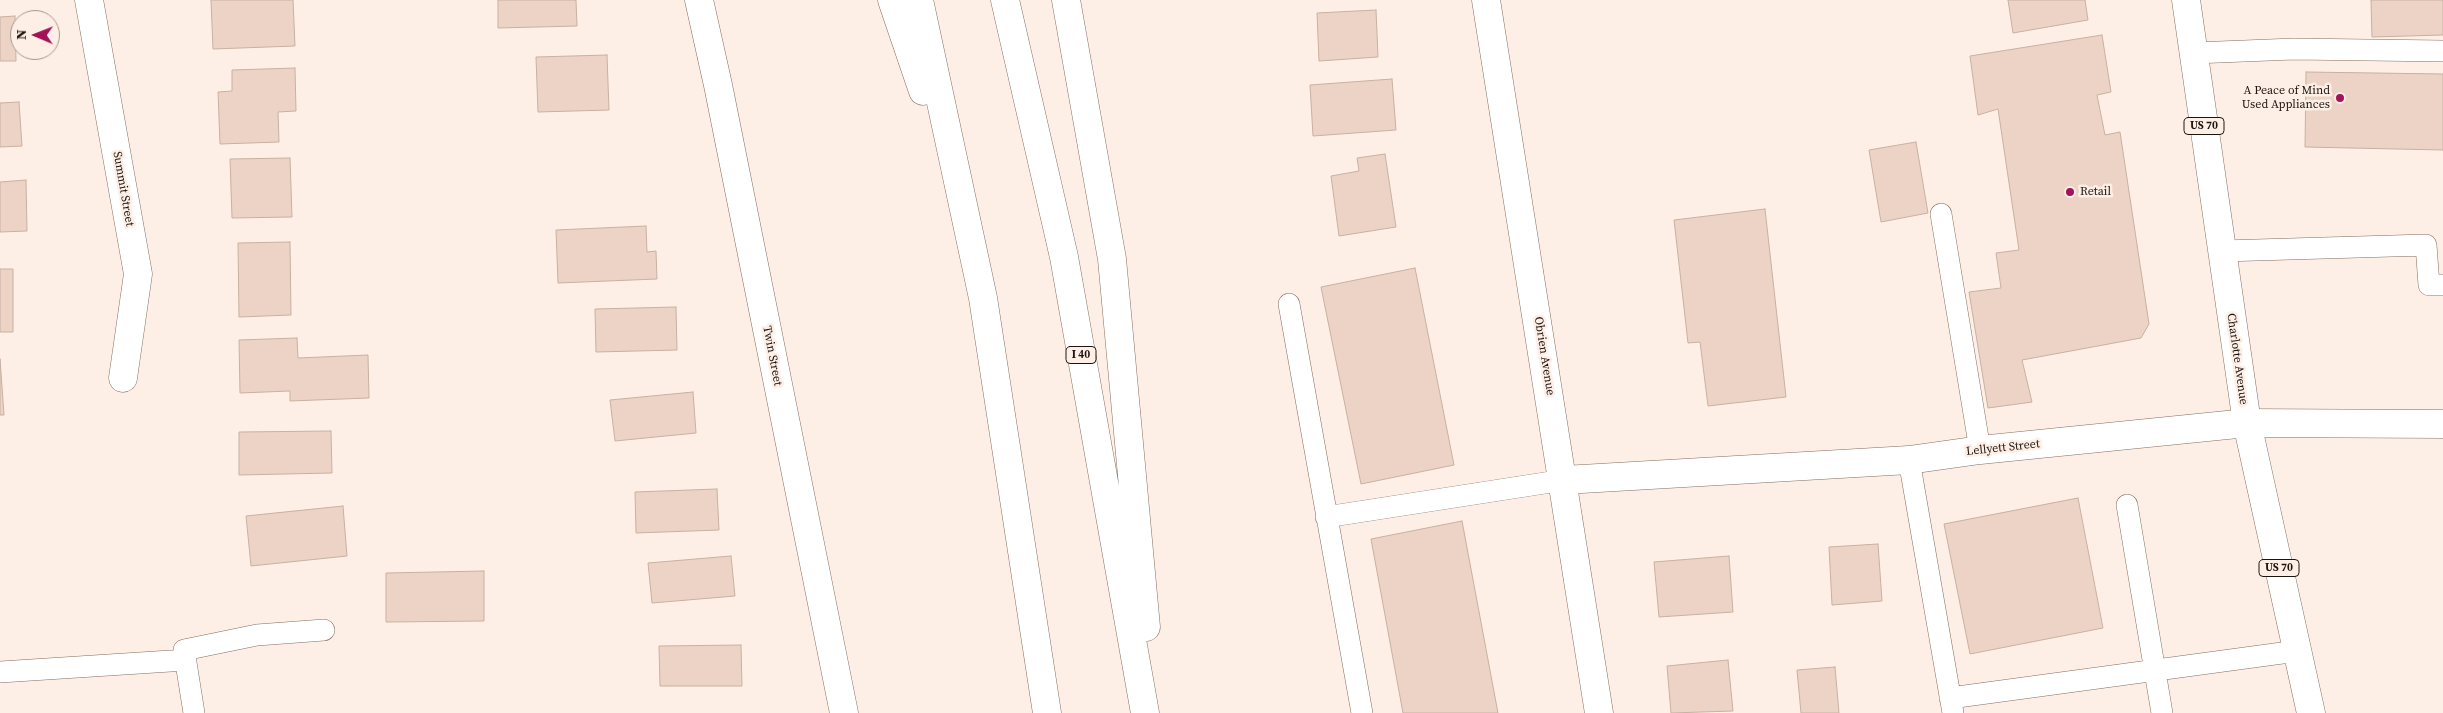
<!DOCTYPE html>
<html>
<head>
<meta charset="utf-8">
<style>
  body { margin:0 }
  #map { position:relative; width:2443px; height:713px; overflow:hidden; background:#feefe6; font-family:"Source Serif 4",serif }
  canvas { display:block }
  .north { position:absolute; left:10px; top:10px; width:50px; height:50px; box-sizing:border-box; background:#feefe6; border:1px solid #a49790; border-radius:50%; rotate:271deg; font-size:14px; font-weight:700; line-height:20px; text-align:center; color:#1c140f }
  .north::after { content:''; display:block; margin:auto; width:18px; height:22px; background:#a21358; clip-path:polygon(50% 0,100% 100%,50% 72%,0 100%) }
</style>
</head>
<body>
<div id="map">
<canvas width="2443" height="713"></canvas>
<div class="north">N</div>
</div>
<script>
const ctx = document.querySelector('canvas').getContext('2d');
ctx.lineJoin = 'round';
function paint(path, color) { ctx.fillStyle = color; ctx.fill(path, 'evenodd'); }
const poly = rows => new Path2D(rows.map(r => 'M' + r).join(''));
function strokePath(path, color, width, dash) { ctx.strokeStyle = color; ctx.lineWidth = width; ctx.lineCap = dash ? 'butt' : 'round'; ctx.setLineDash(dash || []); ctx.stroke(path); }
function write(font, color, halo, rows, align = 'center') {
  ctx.font = font + ' "Source Serif 4",serif'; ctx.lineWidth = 5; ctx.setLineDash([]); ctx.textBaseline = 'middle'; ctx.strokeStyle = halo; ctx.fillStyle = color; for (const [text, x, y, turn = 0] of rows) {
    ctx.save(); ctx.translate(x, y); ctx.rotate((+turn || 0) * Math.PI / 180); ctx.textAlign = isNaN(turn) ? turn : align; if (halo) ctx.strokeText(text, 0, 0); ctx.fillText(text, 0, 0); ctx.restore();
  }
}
const building = poly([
  [211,0,293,0,295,46,213,49,211,0],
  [498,0,576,0,577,26,498,28,498,0],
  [2008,0,2085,0,2088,20,2013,33,2008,0],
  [2371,0,2443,0,2443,35,2372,37,2371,0],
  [1376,10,1378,57,1319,61,1317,13,1376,10],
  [15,16,16,61,0,61,0,17,15,16],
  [2102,35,2111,92,2097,95,2105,135,2120,132,2149,324,2141,338,2022,360,2032,402,1988,408,1969,292,2001,288,1996,253,2019,250,1998,109,1978,115,1970,56,2102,35],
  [607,55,609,110,538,112,536,57,607,55],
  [295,68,296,111,278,112,279,142,220,144,218,92,232,91,232,70,295,68],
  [2306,72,2443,74,2443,150,2305,147,2306,72],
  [1392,79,1396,130,1313,136,1310,85,1392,79],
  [19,102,22,146,0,147,0,103,19,102],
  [1916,142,1928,213,1881,222,1869,150,1916,142],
  [1385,154,1396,227,1339,236,1331,176,1359,171,1357,158,1385,154],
  [290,158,292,217,232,218,230,159,290,158],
  [26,180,27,231,0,232,0,182,26,180],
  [1765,209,1786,397,1708,406,1700,342,1688,343,1674,220,1765,209],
  [646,226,647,252,656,251,657,279,558,283,556,230,646,226],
  [290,242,291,315,239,317,238,243,290,242],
  [1415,268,1454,465,1361,484,1321,287,1415,268],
  [0,269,13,269,13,332,0,332,0,269],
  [676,307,677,350,596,352,595,309,676,307],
  [297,338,298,358,368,355,369,398,290,401,290,391,240,393,239,340,297,338],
  [0,359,4,415,0,415,0,359],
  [693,392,696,433,615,441,610,400,693,392],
  [331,431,332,473,239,475,239,432,331,431],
  [717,489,719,530,636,533,635,492,717,489],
  [2078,498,2103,628,1970,654,1944,524,2078,498],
  [343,506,347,556,251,566,246,516,343,506],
  [1462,521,1498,713,1403,713,1371,539,1462,521],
  [1878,544,1882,601,1832,605,1829,547,1878,544],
  [731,556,735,596,652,603,648,563,731,556],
  [1729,556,1733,612,1659,617,1654,562,1729,556],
  [484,571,484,621,386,622,386,573,484,571],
  [741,645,742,686,660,686,659,646,741,645],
  [1728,660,1733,711,1671,713,1667,666,1728,660],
  [1835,667,1839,713,1801,713,1797,670,1835,667]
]);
const lane = poly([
  [2194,53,2294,49,2443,51],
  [1941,214,1980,450],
  [2222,251,2426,245,2429,285,2443,285],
  [1289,304,1362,713],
  [1909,460,1953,713],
  [2127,505,2162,713],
  [1326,517,1564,480],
  [0,672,186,660],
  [1950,698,2297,651],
  [194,713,184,650,257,635,324,630]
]);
const street = poly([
  [89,0,138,274,123,378],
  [699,0,718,85,844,713],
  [1486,0,1599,713],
  [1564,480,1909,460,1980,450,2247,423,2443,424]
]);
const primary = poly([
  [2186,0,2247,423,2311,713]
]);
const highway = poly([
  [892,0,923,91],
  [919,0,983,298,1047,713],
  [1005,0,1064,257,1145,713],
  [1066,0,1112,259,1146,627]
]);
const markers = [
  [2340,98,5,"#a21358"],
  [2070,192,5,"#a21358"]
];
const shields = [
  [2204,126,40],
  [1081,355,30],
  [2279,568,40]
];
const shieldNames = [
  ["US 70",2204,126],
  ["I 40",1081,355],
  ["US 70",2279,568]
];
const poiNames = [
  ["A Peace of Mind",2330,91],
  ["Used Appliances",2330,105],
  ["Retail",2080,192,"left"]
];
const streetNames = [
  ["Summit Street",123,189,80],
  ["Twin Street",772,356,79],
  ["Obrien Avenue",1544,356,81],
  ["Charlotte Avenue",2237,359,82],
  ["Lellyett Street",2003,448,-6]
];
paint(building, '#ecd3c5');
strokePath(building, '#c8b0a2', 1);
strokePath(lane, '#846e61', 22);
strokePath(street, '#846e61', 29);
strokePath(primary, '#846e61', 29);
strokePath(highway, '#846e61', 29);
strokePath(lane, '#fff', 21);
strokePath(street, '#fff', 28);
strokePath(primary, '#fff', 28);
strokePath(highway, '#fff', 28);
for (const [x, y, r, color] of markers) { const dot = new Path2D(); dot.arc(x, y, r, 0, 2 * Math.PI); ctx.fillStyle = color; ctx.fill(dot); strokePath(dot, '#feefe6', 2); }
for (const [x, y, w] of shields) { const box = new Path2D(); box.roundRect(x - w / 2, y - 8.5, w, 17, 4); ctx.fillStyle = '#feefe6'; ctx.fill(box); strokePath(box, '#1c140f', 1); }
write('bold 11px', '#1c140f', null, shieldNames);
write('12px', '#1c140f', '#feefe6', poiNames, 'right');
write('12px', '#1c140f', '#feefe6', streetNames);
</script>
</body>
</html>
